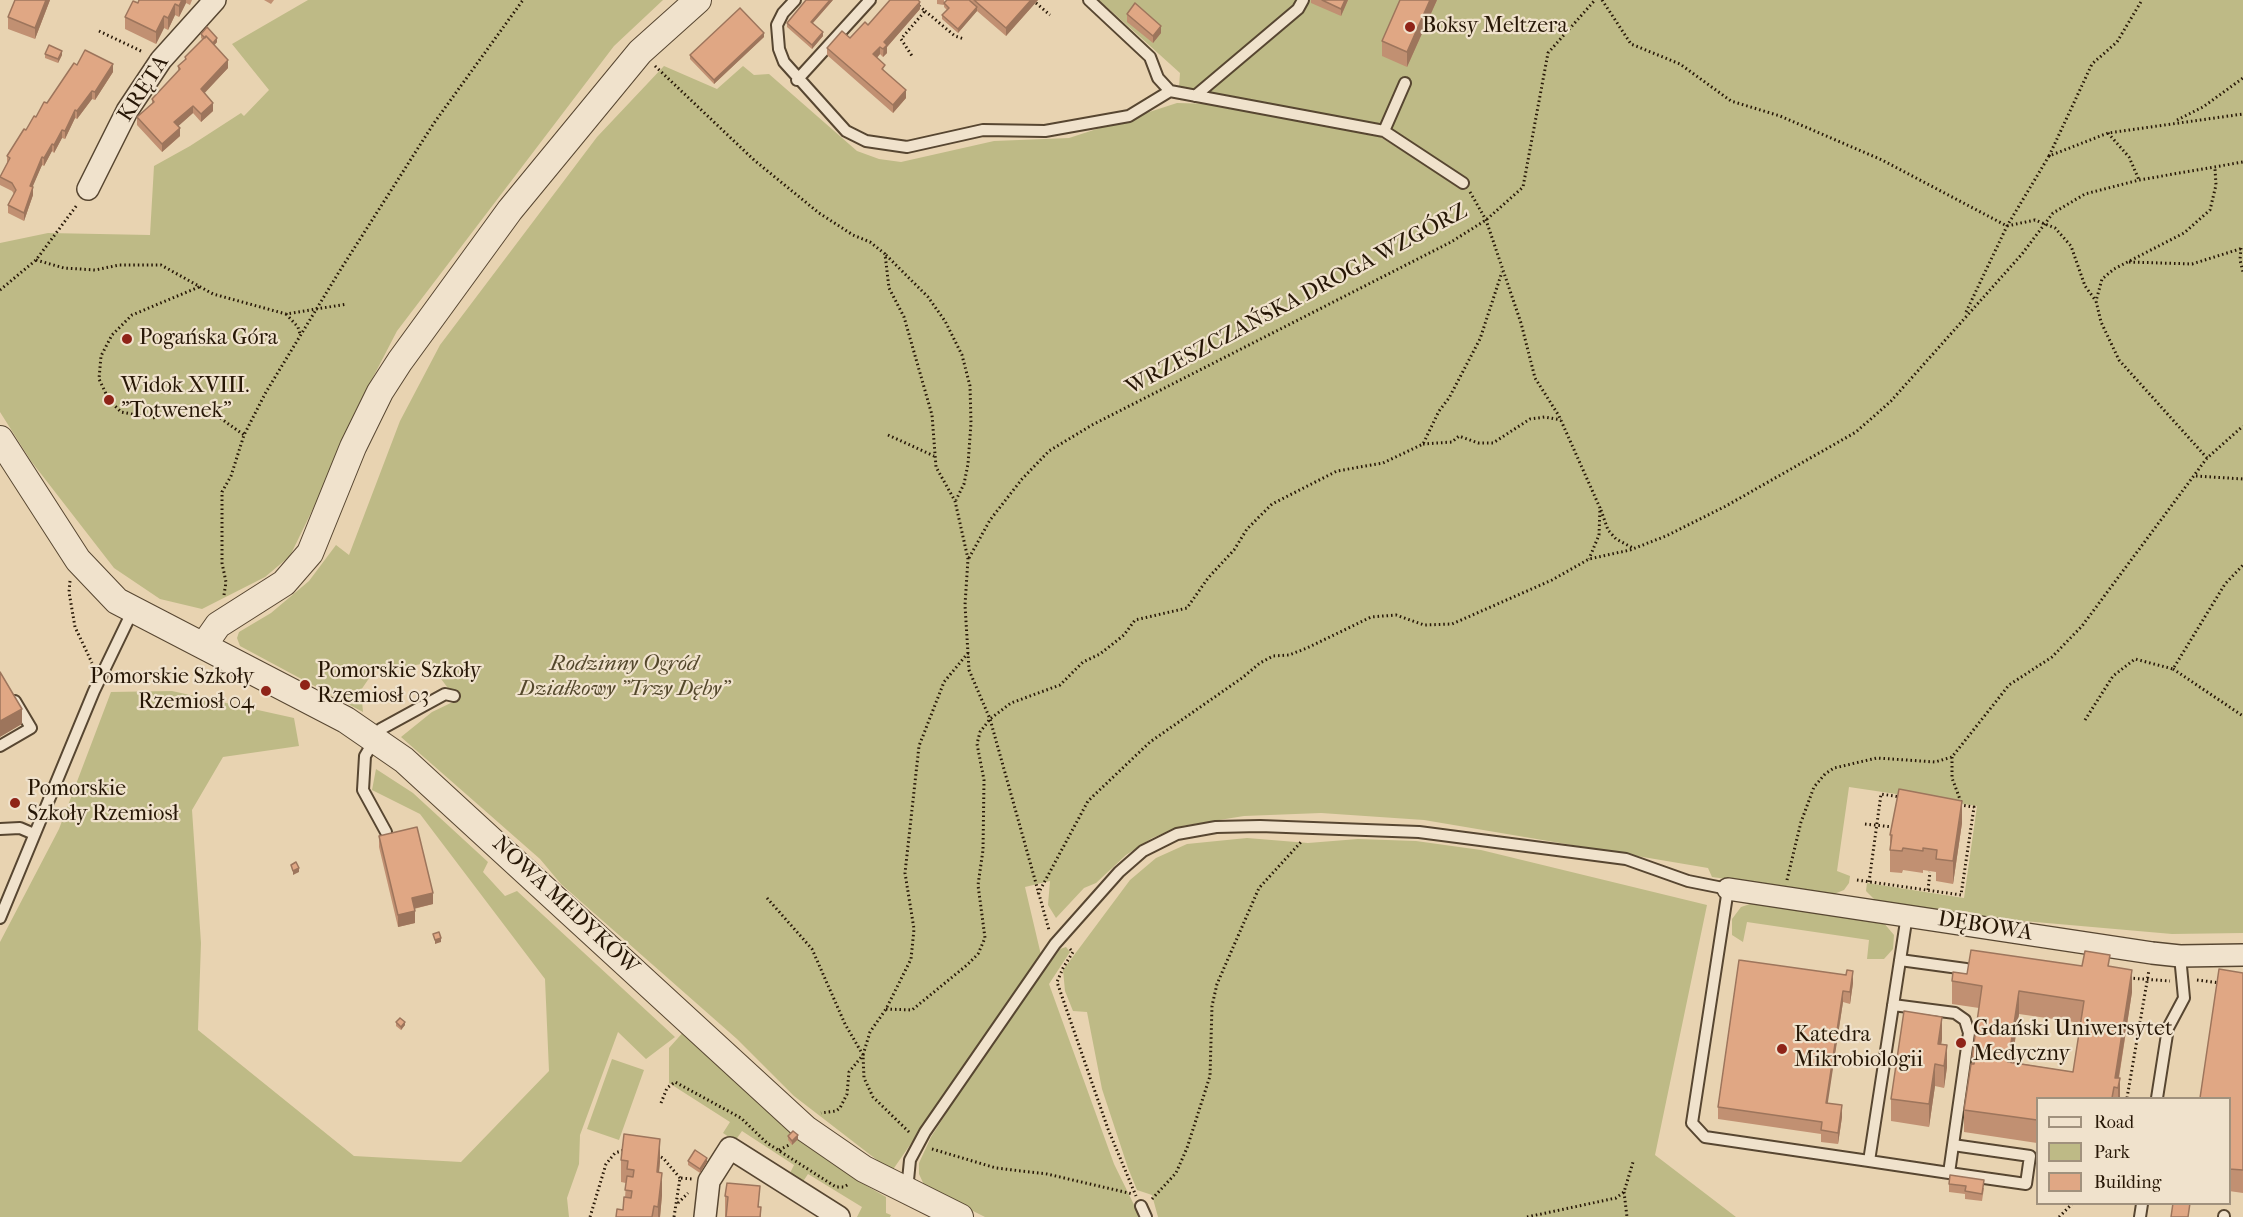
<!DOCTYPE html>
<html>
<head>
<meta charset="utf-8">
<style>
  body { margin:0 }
  #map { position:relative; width:2243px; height:1217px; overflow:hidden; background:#e8d3b1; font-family:"IM FELL French Canon",serif }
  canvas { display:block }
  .legend { position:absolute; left:2036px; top:1097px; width:195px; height:108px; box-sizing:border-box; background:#f0e2cc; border:2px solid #a0917d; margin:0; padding:8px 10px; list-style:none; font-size:18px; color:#271706 }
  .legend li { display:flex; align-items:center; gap:12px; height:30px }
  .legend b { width:30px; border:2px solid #a0917d }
</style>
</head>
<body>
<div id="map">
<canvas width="2243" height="1217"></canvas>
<ul class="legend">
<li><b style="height:8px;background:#f0e2cc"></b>Road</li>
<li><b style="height:16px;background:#beba86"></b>Park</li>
<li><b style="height:16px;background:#e0a784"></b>Building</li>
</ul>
</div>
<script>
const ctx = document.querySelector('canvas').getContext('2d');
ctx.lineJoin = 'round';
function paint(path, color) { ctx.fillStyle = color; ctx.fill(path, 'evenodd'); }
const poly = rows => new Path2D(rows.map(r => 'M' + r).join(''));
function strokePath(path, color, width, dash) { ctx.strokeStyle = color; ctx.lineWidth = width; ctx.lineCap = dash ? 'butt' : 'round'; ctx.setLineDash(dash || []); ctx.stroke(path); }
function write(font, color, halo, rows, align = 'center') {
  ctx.font = font + ' "IM FELL French Canon",serif'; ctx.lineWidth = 4.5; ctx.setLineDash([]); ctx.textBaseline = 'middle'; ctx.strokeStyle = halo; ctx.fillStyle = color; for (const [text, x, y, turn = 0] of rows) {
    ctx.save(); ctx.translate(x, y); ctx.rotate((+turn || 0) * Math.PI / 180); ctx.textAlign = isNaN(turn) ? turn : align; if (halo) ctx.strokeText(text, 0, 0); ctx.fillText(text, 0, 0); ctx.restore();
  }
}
const green = poly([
  [308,0,663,0,614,46,397,331,356,410,324,486,290,556,265,577,202,609,160,599,114,568,31,461,0,412,0,243,48,233,150,235,154,166,190,146,241,113,244,116,269,90,232,44],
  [1099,0,2243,0,2243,933,2172,934,1967,916,1876,901,1866,891,1867,883,1964,898,1977,806,1849,787,1837,871,1850,876,1849,883,1844,890,1834,894,1712,877,1708,868,1424,820,1321,813,1244,816,1182,826,1152,838,1126,855,1096,883,1084,888,1056,918,1048,905,1050,881,1025,887,1041,955,892,1171,876,1164,877,1160,794,1096,737,1039,561,884,540,859,401,737,432,712,457,700,429,663,374,671,361,690,363,712,240,646,237,638,239,632,271,613,309,581,336,545,349,555,400,421,440,345,597,137,664,66,717,89,743,66,754,75,769,74,857,151,879,159,901,162,994,141,1069,138,1177,103,1215,104,1374,133,1460,187,1383,127,1179,87,1180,73],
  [172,691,294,718,299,746,223,757,192,810,201,943,198,1030,354,1156,461,1162,549,1071,545,979,420,814,372,790,376,769,413,793,488,862,483,872,505,896,517,891,675,1037,646,1059,618,1032,580,1135,579,1164,567,1198,569,1217,0,1217,0,942,59,829,111,692],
  [1247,838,1308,843,1358,839,1416,841,1481,850,1707,905,1655,1155,1736,1217,1158,1217,1152,1195,1137,1190,1128,1168,1102,1089,1087,1012,1073,1011,1065,991,1063,970,1130,880,1156,858,1187,844],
  [1753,903,1883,922,1894,935,1893,949,1884,959,1867,959,1869,940,1747,922,1743,942,1732,935,1732,919,1741,907],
  [1066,947,1070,952,1049,984,1114,1164,1140,1217,985,1217,925,1187,919,1174,919,1163,931,1137,970,1076,1045,969,1060,949],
  [686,1029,854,1174,853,1178,886,1197,886,1213,891,1215,890,1217,857,1217,862,1207,808,1174,802,1183,789,1175,794,1165,742,1131,735,1141,723,1133,730,1122,669,1083,669,1048],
  [612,1059,644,1070,619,1140,587,1129]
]);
const path = poly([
  [912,0,925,11,901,39,912,56],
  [1602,0,1631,44,1680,64,1731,101,1780,116,1882,160,2007,226,2035,220,2055,228,2071,246,2085,286,2096,301],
  [1036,3,1050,15],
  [925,11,955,36,964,39],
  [99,31,143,52],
  [655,66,754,160,819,213,853,235,870,242,885,254,889,288,904,317,932,415,936,467,955,501,968,559,965,605,969,670,990,719,1049,930],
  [2177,120,2203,107,2243,78],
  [2108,133,2129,157,2139,180],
  [2049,156,2092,64,2117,42,2142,0],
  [1470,192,1486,220,1521,323,1535,378,1559,416,1600,508,1599,535,1589,559],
  [2241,248,2240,260,2243,272],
  [886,255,928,297,945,321,962,355,970,386,971,423,968,464,964,484,956,500],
  [36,260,64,268,95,270,119,265,161,265,213,294,286,314,347,304],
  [2129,262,2192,264,2243,248],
  [199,287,132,315,112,335,101,356,99,379,109,400,121,412,153,418,170,411,206,408,244,435],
  [0,290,36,260,77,205],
  [1966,312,2007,226,2049,156,2108,133,2243,114],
  [286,314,298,327,300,334],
  [888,435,934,456],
  [1423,444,1452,442,1459,436,1478,443,1493,443,1530,419,1545,417,1561,420],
  [2207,458,2119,360,2101,322,2096,301,2102,279,2114,269,2184,233,2210,210,2216,185,2215,169],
  [2196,476,2243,479],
  [1601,510,1608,530,1616,539,1633,548],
  [969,558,990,520,1022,479,1049,451,1092,425,1451,242,1486,220,1523,187,1548,53,1595,0],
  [70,581,69,592,75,627,92,663],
  [224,595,226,582,222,563,222,492,231,476,244,435,266,392,339,272,434,123,523,0],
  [2173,669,2243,716],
  [2085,720,2113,676,2135,659,2173,669,2225,584,2243,565],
  [1952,757,1952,778,1961,802],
  [1865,824,1893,827],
  [1787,880,1801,822,1814,787,1825,774,1834,768,1877,758,1935,762,1952,757,2009,685,2052,657,2082,626,2207,458,2243,426],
  [1857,880,1961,895,1974,807,1960,805],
  [1869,882,1881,794,1900,797],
  [1928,890,1930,872],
  [1038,894,1088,801,1150,742,1242,678,1260,663,1273,656,1289,655,1307,648,1371,617,1396,615,1424,625,1452,624,1552,580,1589,559,1630,550,1666,536,1726,506,1856,432,1891,401,2022,254,2053,213,2085,194,2139,180,2243,162],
  [767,898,812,949,845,1024,863,1055,849,1072,847,1094,840,1108,836,1111,821,1113],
  [1070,949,1073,952,1063,968,1057,982,1108,1129,1136,1196],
  [2129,978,2170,981],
  [2197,980,2220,983],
  [886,1009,912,1010,967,965,978,954,985,938,978,885,983,850,984,780,977,744,980,732,990,719,1011,703,1060,685,1083,662,1100,654,1124,635,1135,620,1187,608,1208,578,1234,550,1247,529,1272,504,1337,471,1383,463,1423,444,1439,411,1449,398,1480,339,1502,272],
  [2127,1098,2149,970],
  [661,1103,667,1088,675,1082,741,1118,767,1143,836,1187,844,1187,849,1184],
  [909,1132,873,1097,864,1078,863,1055,870,1032,886,1009,911,959,914,929,905,873,919,746,944,682,968,653],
  [932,1149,996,1168,1047,1174,1133,1194],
  [779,1150,791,1144],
  [657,1155,663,1158,680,1178],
  [1624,1192,1627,1217],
  [1152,1199,1176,1173,1187,1148,1210,1076,1212,1006,1217,984,1259,888,1301,842],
  [678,1203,688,1193],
  [590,1217,606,1164,615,1153,624,1150],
  [674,1217,680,1178,692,1179],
  [1527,1217,1616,1198,1624,1192,1633,1162],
  [2059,1217,2072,1204]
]);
const service = poly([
  [795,0,783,13,777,25,779,49,784,62,846,131,866,141,907,147,983,130,1045,131,1129,116,1170,91,1384,131,1463,183],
  [1089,0,1150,57,1158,78,1170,91],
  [797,80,870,0],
  [1195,96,1298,9,1303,0],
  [1384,131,1405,83],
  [0,746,31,728,15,701],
  [0,829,20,828,34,834],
  [386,832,363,790,365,756,381,729,445,694,454,696],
  [0,918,94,691,133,610],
  [1900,960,1966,969],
  [2157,1098,2168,1028,2184,998,2180,956],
  [1869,1161,1949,1173,1969,1033,1965,1020,1955,1013,1893,1005],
  [1949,1173,2026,1184,2030,1156,1953,1145],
  [907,1190,910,1160,925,1132,1055,944,1119,872,1143,851,1177,834,1216,827,1260,826,1419,832,1626,859,1688,881,1728,889,1692,1123,1705,1137,1869,1161,1907,915],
  [1141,1206,1146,1217],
  [2140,1217,2142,1204],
  [2224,1217,2224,1216]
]);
const minor = poly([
  [88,189,127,111,161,60,215,0],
  [1728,889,2152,953,2180,956,2243,955],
  [705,1217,709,1181,730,1148,839,1217]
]);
const tertiary = poly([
  [0,439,78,560,117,601,346,720,404,760,806,1129,864,1169,960,1217],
  [204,645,218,625,284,583,310,553,353,447,380,392,400,361,510,210,640,52,698,0]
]);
const wall = poly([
  [15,0,50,0,35,39,8,29,8,17],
  [139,0,192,0,190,5,186,3,179,17,175,15,168,30,164,28,156,44,125,29,125,17,138,3],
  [264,0,274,0,271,4],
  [833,0,813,23,823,36,812,49,787,27,787,23],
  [937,0,944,0,944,2,947,0,1038,0,1006,36,977,11,958,33,942,19,942,15,947,10,944,7,944,5,937,4],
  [1311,0,1348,0,1341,16,1311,3],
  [1437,0,1407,67,1382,56,1382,41],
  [920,9,887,47,887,53,883,57,880,54,877,58,885,72,906,98,893,113,827,55,827,48],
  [1127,14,1161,33,1153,43,1127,22],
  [201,34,217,42,214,45,228,68,204,93,213,111,201,122,193,113,178,126,180,136,162,152,137,125,137,117,152,104,152,99,178,71,178,66,185,61,185,57,203,40,201,38],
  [764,37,714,84,690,59,690,55],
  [45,54,62,55,58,63,45,58],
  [77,65,113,72,95,100,92,99,77,119,75,118,65,139,62,138,54,153,52,151,44,166,42,165,32,187,33,195,24,221,8,213,8,205,14,194,12,191,0,185,0,177,7,164,7,156],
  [1962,823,1953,884,1936,881,1936,872,1923,870,1923,873,1903,870,1902,873,1890,872,1890,835],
  [379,836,433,904,414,909,415,923,398,927,379,847],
  [1739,960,1853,983,1850,1004,1843,1002,1827,1103,1842,1117,1838,1144,1821,1142,1821,1134,1718,1119,1718,1107],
  [2110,967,2132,992,2119,1078,2120,1098,2037,1098,2037,1143,1964,1132,1964,1110,1972,1064,1972,1057,1979,1008,1952,1004,1952,981,1967,974],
  [2019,1014,2081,1023,2073,1072,2012,1062],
  [2243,973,2243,1193,2229,1191,2229,1098],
  [396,1022,405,1025,401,1030,396,1026],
  [1942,1039,1941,1044,1947,1067,1944,1088,1935,1086,1929,1127,1891,1121,1891,1099],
  [788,1136,798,1139,792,1145,788,1140],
  [621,1160,660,1161,659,1172,662,1195,660,1217,616,1217,623,1210,625,1198,626,1183,621,1182],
  [688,1161,707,1162,700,1173,688,1165],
  [727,1183,760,1207,761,1217,725,1217,725,1196],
  [1949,1184,1984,1188,1982,1201,1965,1199,1965,1194,1949,1192]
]);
const shadedWall = poly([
  [46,0,50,0,35,39,35,28],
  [182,0,186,0,186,3,179,17,179,6],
  [830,0,833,0,811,25,811,22],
  [1031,0,1038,0,1006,36,1006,28],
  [1345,0,1348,0,1341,16,1341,9],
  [1430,0,1437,0,1407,67,1407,52],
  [920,2,920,9,887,47,887,53,883,57,884,42],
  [175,4,175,15,168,30,168,18],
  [977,7,977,11,958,33,958,29],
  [164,16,164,28,156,44,156,32],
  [1161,26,1161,33,1153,43,1153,36],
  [823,32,823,36,812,49,812,45],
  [764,33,764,37,714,84,714,80],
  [217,38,217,42,213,47,213,43],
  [880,47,880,54,873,62,873,54],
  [62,51,62,55,58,63,58,59],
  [228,60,228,68,201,97,201,89],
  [113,64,113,72,95,100,95,92],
  [906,90,906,98,893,113,893,105],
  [92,91,92,99,77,119,77,111],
  [213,103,213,111,201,122,201,114],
  [193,106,193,113,174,130,174,122],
  [75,110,75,118,65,139,65,131],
  [180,128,180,136,162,152,162,144],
  [62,130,62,138,54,153,54,145],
  [52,144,52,151,44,166,44,158],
  [42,157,42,165,30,193,30,186],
  [33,187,33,195,24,221,24,213],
  [22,709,22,724,0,737,0,721],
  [1962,801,1962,823,1953,884,1953,861],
  [299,868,299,872,293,875,293,871],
  [433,893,433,904,412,909,412,898],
  [415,911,415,923,398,927,398,915],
  [441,938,441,942,435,944,435,940],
  [2132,970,2132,992,2117,1088,2115,1078],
  [1853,971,1853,983,1850,1004,1850,992],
  [1843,991,1843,1002,1826,1115,1826,1103],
  [2019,991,2019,1014,2008,1084,2008,1062],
  [1942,1017,1942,1039,1938,1066,1938,1044],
  [405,1022,405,1025,401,1030,401,1027],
  [1947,1045,1947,1067,1944,1088,1944,1066],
  [1935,1064,1935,1086,1929,1127,1929,1104],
  [2120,1078,2120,1098,2118,1098,2118,1088],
  [1842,1105,1842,1117,1838,1144,1838,1133],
  [798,1135,798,1139,792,1145,792,1141],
  [660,1139,660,1161,657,1194,657,1172],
  [707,1158,707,1162,700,1173,700,1169],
  [662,1173,662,1195,660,1217,658,1217,658,1207]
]);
const building = poly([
  [15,0,46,0,35,28,8,17,15,0],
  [139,0,182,0,179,6,175,4,168,18,164,16,156,32,125,17,133,1,138,3,139,0],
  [806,0,830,0,811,22,823,32,812,45,787,23,806,0],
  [890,0,918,0,920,2,884,42,887,45,883,49,880,47,873,54,885,65,882,69,906,90,893,105,827,48,842,31,850,38,865,22,868,25,890,0],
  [947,0,969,0,977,7,958,29,942,15,949,8,944,3,947,0],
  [974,0,1031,0,1006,28,974,0],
  [1322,0,1345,0,1341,9,1322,0],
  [1400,0,1430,0,1407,52,1382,41,1400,0],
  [1135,3,1161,26,1153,36,1127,14,1135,3],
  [740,8,764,33,714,80,690,55,740,8],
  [207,27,217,38,213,43,206,36,205,38,201,34,207,27],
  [206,36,228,60,201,89,213,103,201,114,193,106,174,122,180,128,162,144,137,117,154,102,152,99,180,69,178,66,186,59,185,57,206,36],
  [49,45,62,51,58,59,45,54,49,45],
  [85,50,113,64,95,92,92,91,77,111,75,110,65,131,62,130,54,145,52,144,44,158,42,157,30,186,33,187,24,213,8,205,16,190,12,183,0,177,10,158,7,156,24,129,26,130,34,116,36,117,44,102,47,103,74,63,77,65,85,50],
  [0,672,22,709,0,721,0,672],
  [1899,789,1962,801,1953,861,1936,859,1937,850,1923,848,1923,851,1903,848,1902,851,1890,850,1892,835,1890,835,1899,789],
  [417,827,433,893,412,898,415,911,398,915,379,836,417,827],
  [296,862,299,868,293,871,291,865,296,862],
  [439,932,441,938,435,940,433,934,439,932],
  [1971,950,2082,966,2085,951,2110,955,2108,966,2132,970,2115,1078,2120,1078,2118,1088,2114,1087,2112,1098,2037,1098,2037,1120,1964,1110,1971,1064,1974,1064,1975,1058,1972,1057,1982,986,1952,981,1953,972,1967,974,1971,950],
  [2019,991,2084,1001,2073,1072,2008,1062,2019,991],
  [1739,960,1846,975,1847,970,1853,971,1850,992,1843,991,1826,1103,1842,1105,1838,1133,1821,1130,1822,1122,1718,1107,1739,960],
  [2219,969,2243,973,2243,1170,2229,1169,2229,1098,2200,1098,2219,969],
  [1904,1011,1942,1017,1938,1044,1947,1045,1944,1066,1935,1064,1929,1104,1891,1099,1904,1011],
  [400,1018,405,1022,401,1027,396,1022,400,1018],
  [793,1131,798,1135,792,1141,788,1136,793,1131],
  [624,1134,660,1139,657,1172,662,1173,658,1207,654,1206,652,1217,616,1217,617,1209,623,1210,624,1197,631,1198,632,1191,625,1190,627,1176,633,1177,634,1170,627,1169,628,1161,621,1160,624,1134],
  [695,1150,707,1158,700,1169,688,1161,695,1150],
  [1950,1175,1984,1180,1982,1194,1965,1191,1966,1186,1949,1184,1950,1175],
  [727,1183,760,1186,758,1207,761,1207,760,1217,726,1217,728,1197,725,1196,727,1183],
  [2173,1203,2190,1203,2188,1217,2171,1217,2173,1203]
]);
const markers = [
  [1410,27,6,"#8f2418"],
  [127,339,6,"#8f2418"],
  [109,400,6,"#8f2418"],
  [305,685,6,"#8f2418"],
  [266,691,6,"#8f2418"],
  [15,803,6,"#8f2418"],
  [1961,1043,6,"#8f2418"],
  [1782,1049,6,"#8f2418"]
];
const poiNames = [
  ["Boksy Meltzera",1422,27],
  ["Pogańska Góra",139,339],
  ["Widok XVIII.",121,387],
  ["\"Totwenek\"",121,412],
  ["Pomorskie Szkoły",317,672],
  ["Rzemiosł 03",317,697],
  ["Pomorskie Szkoły",254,678,"right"],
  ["Rzemiosł 04",254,703,"right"],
  ["Pomorskie",27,790],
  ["Szkoły Rzemiosł",27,815],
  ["Gdański Uniwersytet",1973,1030],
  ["Medyczny",1973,1055],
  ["Katedra",1794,1036],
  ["Mikrobiologii",1794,1061]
];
const streetNames = [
  ["KRĘTA",144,89,-57],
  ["WRZESZCZAŃSKA DROGA WZGÓRZ",1297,300,-28],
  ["NOWA MEDYKÓW",565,906,43],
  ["DĘBOWA",1985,927,9]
];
const parkNames = [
  ["Rodzinny Ogród",624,665],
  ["Działkowy \"Trzy Dęby\"",624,690]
];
paint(green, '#beba86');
strokePath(service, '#574631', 14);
strokePath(minor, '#574631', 24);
strokePath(tertiary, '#574631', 28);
strokePath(path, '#271706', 3, [1.5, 3]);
strokePath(service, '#f0e2cc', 10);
strokePath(minor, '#f0e2cc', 21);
strokePath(tertiary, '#f0e2cc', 26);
paint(wall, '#c19072');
paint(shadedWall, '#9d755c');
paint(building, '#e0a784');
strokePath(building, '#9d755c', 1.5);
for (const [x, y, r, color] of markers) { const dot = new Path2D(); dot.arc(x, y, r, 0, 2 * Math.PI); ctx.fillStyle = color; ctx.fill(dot); strokePath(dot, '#f0e2cc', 2); }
write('22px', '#271706', '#f0e2cc', poiNames, 'left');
write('22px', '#271706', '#f0e2cc', streetNames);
write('italic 22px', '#54482c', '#f0e2cc', parkNames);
</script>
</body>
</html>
